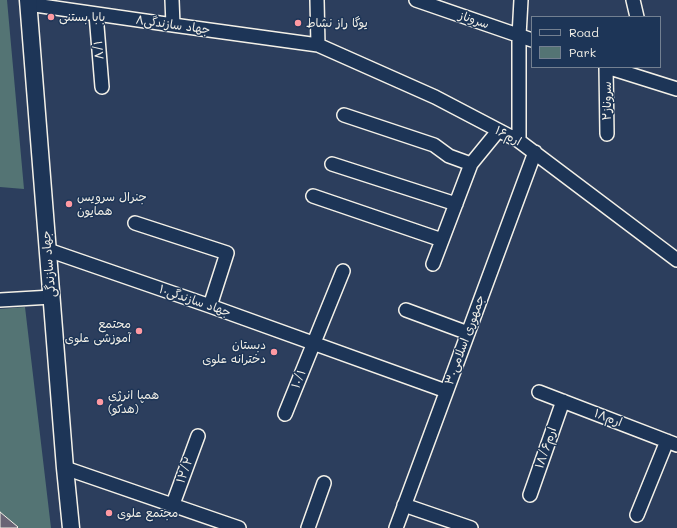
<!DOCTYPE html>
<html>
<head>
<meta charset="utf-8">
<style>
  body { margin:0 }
  #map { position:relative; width:677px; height:528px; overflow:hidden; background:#2c3e5d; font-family:Mali,sans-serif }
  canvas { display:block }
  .legend { position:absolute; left:531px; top:16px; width:130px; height:52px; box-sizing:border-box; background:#1d3557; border:1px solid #738091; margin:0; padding:5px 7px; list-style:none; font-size:12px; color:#f4f1e8 }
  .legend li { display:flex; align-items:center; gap:8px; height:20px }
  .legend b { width:20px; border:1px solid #738091 }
</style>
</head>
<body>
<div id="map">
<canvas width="677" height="528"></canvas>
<ul class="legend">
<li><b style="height:5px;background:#1d3557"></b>Road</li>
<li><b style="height:11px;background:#547474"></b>Park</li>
</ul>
</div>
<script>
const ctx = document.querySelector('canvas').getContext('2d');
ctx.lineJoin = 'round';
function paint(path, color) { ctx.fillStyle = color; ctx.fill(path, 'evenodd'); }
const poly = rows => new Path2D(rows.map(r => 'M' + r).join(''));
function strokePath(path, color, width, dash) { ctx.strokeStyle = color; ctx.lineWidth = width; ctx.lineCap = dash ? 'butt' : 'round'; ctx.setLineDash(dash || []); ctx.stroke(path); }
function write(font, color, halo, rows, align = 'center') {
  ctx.font = font + ' Mali,"Playpen Sans Arabic",sans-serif'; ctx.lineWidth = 3; ctx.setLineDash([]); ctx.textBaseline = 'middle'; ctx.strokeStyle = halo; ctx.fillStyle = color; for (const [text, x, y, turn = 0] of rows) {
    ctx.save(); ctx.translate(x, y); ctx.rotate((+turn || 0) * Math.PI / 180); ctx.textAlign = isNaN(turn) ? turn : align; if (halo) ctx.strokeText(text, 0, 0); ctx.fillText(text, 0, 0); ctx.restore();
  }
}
const green = poly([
  [0,0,7,0,24,189,0,187],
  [25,307,51,528,0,528,0,309]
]);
const building = poly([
  [0,512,18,527,17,528,0,528,0,512]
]);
const minor = poly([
  [172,0,173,25],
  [317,0,318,45],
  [416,0,532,40],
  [633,0,637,17],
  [28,4,173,25,318,45,435,97,519,141,677,260],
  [96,14,102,87],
  [606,67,607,134],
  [607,67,677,89],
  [344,115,434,145,449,156,471,164],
  [519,141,519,36,521,0],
  [332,164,456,204],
  [313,196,442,240],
  [135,223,227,253,210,306],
  [48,250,210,306,446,391],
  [433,264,471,164,498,131],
  [0,300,52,297],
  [406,310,468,333],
  [539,392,677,445],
  [285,414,343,271],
  [65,468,239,528],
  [530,495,563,401],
  [173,504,198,436],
  [404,505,471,528],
  [637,515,667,441],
  [308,528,324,483],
  [396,528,535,152]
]);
const major = poly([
  [28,0,65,468,71,528]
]);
const markers = [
  [51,17,4,"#ff9aa2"],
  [298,23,4,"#ff9aa2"],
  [69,204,4,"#ff9aa2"],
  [139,331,4,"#ff9aa2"],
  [274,352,4,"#ff9aa2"],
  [100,402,4,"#ff9aa2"],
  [109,513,4,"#ff9aa2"]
];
const poiNames = [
  ["بابا بستنی",59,17],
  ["یوگا راز نشاط",306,23],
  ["جنرال سرویس",77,197],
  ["همایون",77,211],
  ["محتمع",131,324,"right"],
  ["آموزشی علوی",131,338,"right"],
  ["دبستان",266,345,"right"],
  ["دخترانه علوی",266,359,"right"],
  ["همپا انرژی",108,395],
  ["(هدکو)",108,409],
  ["مجتمع علوی",117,513]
];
const streetNames = [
  ["سروناز",474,20,19],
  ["جهاد سازندگی۸",173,25,8],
  ["۸/۱",99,50,-95],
  ["سروناز۲",607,101,-90],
  ["ارم۱۶",508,136,28],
  ["جهاد سازندگی",49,264,-95],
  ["جهاد سازندگی۱۰",195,301,19],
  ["جمهوری اسلامی۳۰",465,340,-70],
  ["۱۰/۱",299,379,-68],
  ["ارم۱۸",608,418,21],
  ["۱۸/۶ارم",546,448,-71],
  ["۱۲/۲",185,470,-70]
];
paint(green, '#547474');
paint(building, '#696475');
strokePath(building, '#f4f1e8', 1);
strokePath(minor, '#f4f1e8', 16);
strokePath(major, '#f4f1e8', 19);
strokePath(minor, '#1d3557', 13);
strokePath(major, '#1d3557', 16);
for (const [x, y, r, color] of markers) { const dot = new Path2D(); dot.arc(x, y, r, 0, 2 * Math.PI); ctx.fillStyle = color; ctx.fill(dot); strokePath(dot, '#1d3557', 1.5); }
write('12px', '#f4f1e8', '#1d3557', poiNames, 'left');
write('12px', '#f4f1e8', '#1d3557', streetNames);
</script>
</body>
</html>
